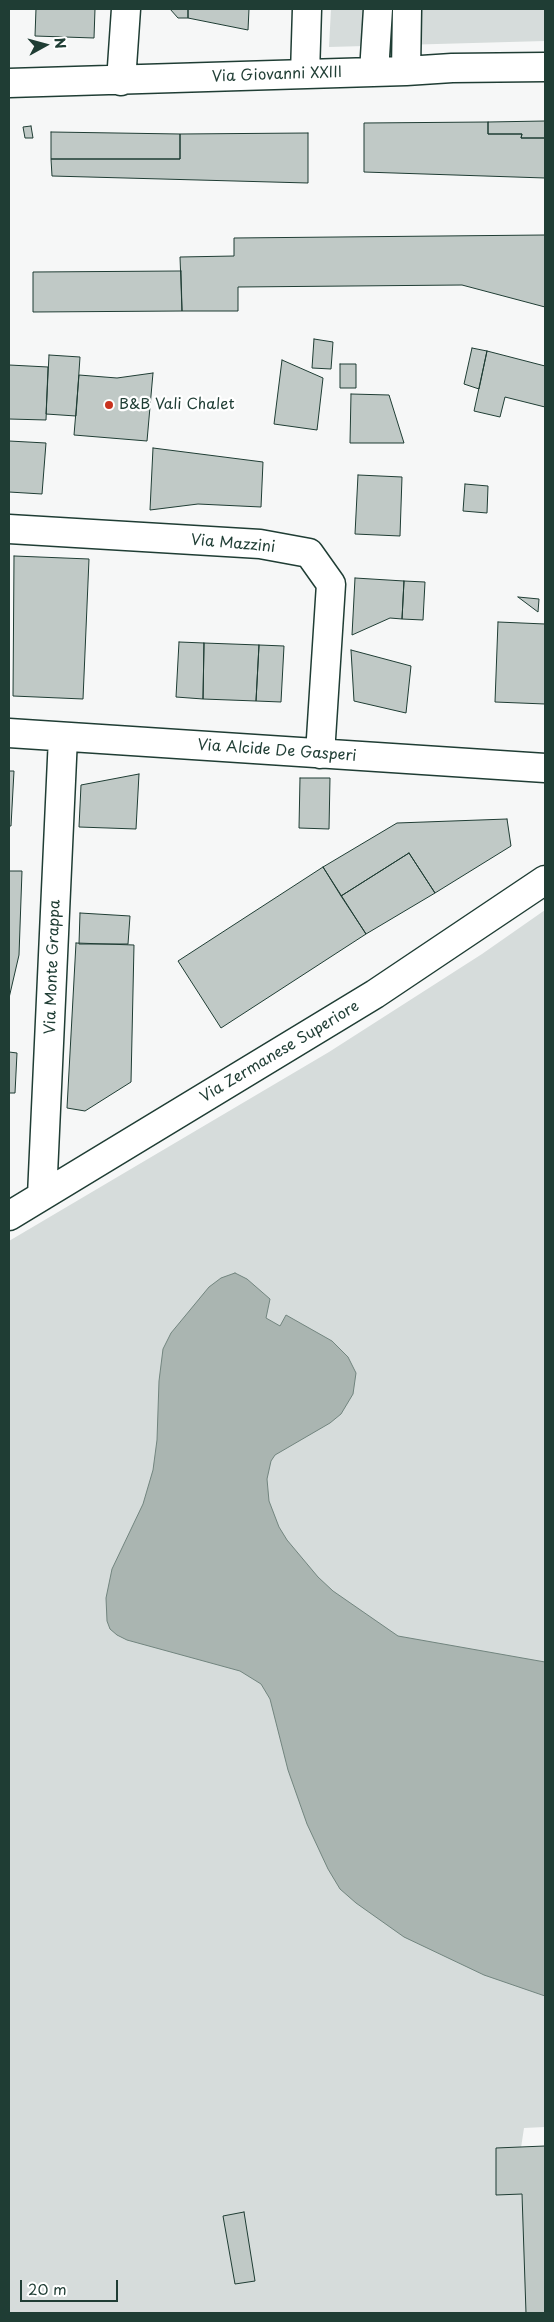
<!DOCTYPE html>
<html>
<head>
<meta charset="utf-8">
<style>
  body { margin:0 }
  #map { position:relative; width:554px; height:2322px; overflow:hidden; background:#f6f7f7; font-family:"Playpen Sans",sans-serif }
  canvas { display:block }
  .frame { position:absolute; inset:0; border:10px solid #1f3d34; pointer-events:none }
  .north { position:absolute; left:20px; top:20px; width:50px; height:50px; -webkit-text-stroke:4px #fff; paint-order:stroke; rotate:83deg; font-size:14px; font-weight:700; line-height:20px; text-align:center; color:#1f3d34 }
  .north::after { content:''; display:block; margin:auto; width:18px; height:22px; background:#1f3d34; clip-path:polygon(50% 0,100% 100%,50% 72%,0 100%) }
  .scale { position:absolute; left:20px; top:2280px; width:98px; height:22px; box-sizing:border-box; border:2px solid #1f3d34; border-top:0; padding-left:6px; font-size:15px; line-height:18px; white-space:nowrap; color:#1f3d34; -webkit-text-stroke:4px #fff; paint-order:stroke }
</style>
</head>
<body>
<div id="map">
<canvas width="554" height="2322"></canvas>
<div class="frame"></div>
<div class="north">N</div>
<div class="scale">20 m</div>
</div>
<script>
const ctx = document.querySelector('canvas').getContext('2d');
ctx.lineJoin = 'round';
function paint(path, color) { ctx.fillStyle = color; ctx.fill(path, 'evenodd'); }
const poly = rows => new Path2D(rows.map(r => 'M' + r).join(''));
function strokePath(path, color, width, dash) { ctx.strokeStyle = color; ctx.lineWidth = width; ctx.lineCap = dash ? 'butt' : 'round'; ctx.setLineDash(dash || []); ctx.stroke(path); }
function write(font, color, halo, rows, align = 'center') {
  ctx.font = font + ' "Playpen Sans",sans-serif'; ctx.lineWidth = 4.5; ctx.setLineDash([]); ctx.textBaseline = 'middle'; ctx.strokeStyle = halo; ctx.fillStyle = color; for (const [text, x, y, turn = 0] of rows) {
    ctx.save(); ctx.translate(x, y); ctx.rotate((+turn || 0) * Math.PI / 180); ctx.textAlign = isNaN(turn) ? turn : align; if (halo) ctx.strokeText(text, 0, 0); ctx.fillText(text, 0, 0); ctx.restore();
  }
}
const green = poly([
  [331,9,545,9,545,41,329,47],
  [545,910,545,2127,524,2128,519,2161,530,2313,9,2313,9,1241,329,1052,482,954]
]);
const water = poly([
  [235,1273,247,1279,270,1299,266,1318,280,1326,286,1315,332,1341,348,1357,356,1373,353,1394,341,1414,330,1423,275,1455,271,1461,267,1479,269,1501,279,1527,287,1540,318,1577,333,1591,398,1636,545,1662,545,1996,484,1975,404,1937,356,1903,340,1889,328,1869,307,1824,288,1770,270,1699,261,1684,240,1671,127,1640,117,1635,110,1629,107,1621,106,1598,112,1569,143,1504,153,1470,157,1440,159,1381,163,1349,171,1333,209,1287,221,1278,235,1273]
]);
const building = poly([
  [36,9,95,9,94,38,35,36,36,9],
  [170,9,188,9,188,18,178,18,170,9],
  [188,9,249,9,248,30,188,18,188,9],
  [545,121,545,138,521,138,522,134,488,134,488,122,545,121],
  [488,122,488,134,522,134,521,138,545,138,545,178,364,172,364,123,488,122],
  [31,126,33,138,25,138,23,127,31,126],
  [51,132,180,134,180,159,51,159,51,132],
  [308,133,308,183,52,176,51,159,180,159,180,134,308,133],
  [545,235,545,307,462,285,238,287,238,311,182,311,180,257,234,256,234,238,545,235],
  [181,271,182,311,33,312,33,272,181,271],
  [314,339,333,342,331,369,312,368,314,339],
  [472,348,487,351,479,389,464,384,472,348],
  [487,351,545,366,545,407,505,397,500,417,474,411,487,351],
  [49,355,80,357,76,416,46,414,49,355],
  [282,360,323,378,317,430,274,424,282,360],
  [340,364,356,364,356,388,340,388,340,364],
  [9,365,48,367,46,420,9,419,9,365],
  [153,373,147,441,74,435,79,375,117,378,153,373],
  [351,394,389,395,404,443,350,443,351,394],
  [9,441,46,443,42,494,9,492,9,441],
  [153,448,263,462,261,507,198,504,150,510,153,448],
  [358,475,402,477,400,536,355,534,358,475],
  [465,484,488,486,487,513,463,511,465,484],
  [14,556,89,559,83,699,13,696,14,556],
  [355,578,404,581,402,619,390,618,352,635,355,578],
  [404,581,425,582,423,620,402,619,404,581],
  [518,597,539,599,538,612,518,597],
  [498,622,545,624,545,704,495,702,498,622],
  [179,642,204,643,203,699,176,697,179,642],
  [204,643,259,645,256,701,203,699,204,643],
  [259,645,284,646,281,702,256,701,259,645],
  [351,650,411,666,406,713,354,701,351,650],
  [9,771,14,771,11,826,9,826,9,771],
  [139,774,136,829,79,827,81,785,139,774],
  [300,778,330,778,329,829,299,828,300,778],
  [507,819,511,846,435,893,409,853,341,896,323,867,397,823,507,819],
  [409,853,435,893,366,934,341,896,409,853],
  [323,867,366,934,221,1028,178,961,323,867],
  [9,871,22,871,19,955,9,998,9,871],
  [80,913,130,916,128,944,79,944,80,913],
  [76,943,134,945,131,1082,85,1111,67,1108,76,943],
  [9,1052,17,1053,15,1093,9,1093,9,1052],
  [545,2146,545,2313,526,2313,522,2194,496,2195,496,2148,545,2146],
  [244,2212,255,2281,235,2284,223,2216,244,2212]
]);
const minor = poly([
  [406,71,407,9],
  [374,72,378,9],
  [305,74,307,9],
  [121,81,126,9],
  [9,83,406,71,452,68,545,67],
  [9,529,260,544,309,553,331,584,320,754],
  [9,733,545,768],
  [42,1196,63,737],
  [9,1216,375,994,545,880]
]);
const markers = [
  [109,405,5,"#c8321e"]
];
const streetNames = [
  ["Via Giovanni XXIII",277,75,-2],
  ["Via Mazzini",233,544,5],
  ["Via Alcide De Gasperi",277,751,4],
  ["Via Monte Grappa",53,967,-88],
  ["Via Zermanese Superiore",280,1052,-31]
];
const poiNames = [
  ["B&B Vali Chalet",119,405]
];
paint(green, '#d6dcdb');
paint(water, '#aab5b1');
strokePath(water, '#72857f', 1);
paint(building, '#c0c9c6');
strokePath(building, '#1f3d34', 1);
strokePath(minor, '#1f3d34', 31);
strokePath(minor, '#fff', 28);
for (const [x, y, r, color] of markers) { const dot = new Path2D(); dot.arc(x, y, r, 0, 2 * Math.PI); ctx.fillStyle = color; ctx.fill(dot); strokePath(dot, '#fff', 2); }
write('15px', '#1f3d34', '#fff', streetNames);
write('15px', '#1f3d34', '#fff', poiNames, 'left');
</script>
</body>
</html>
